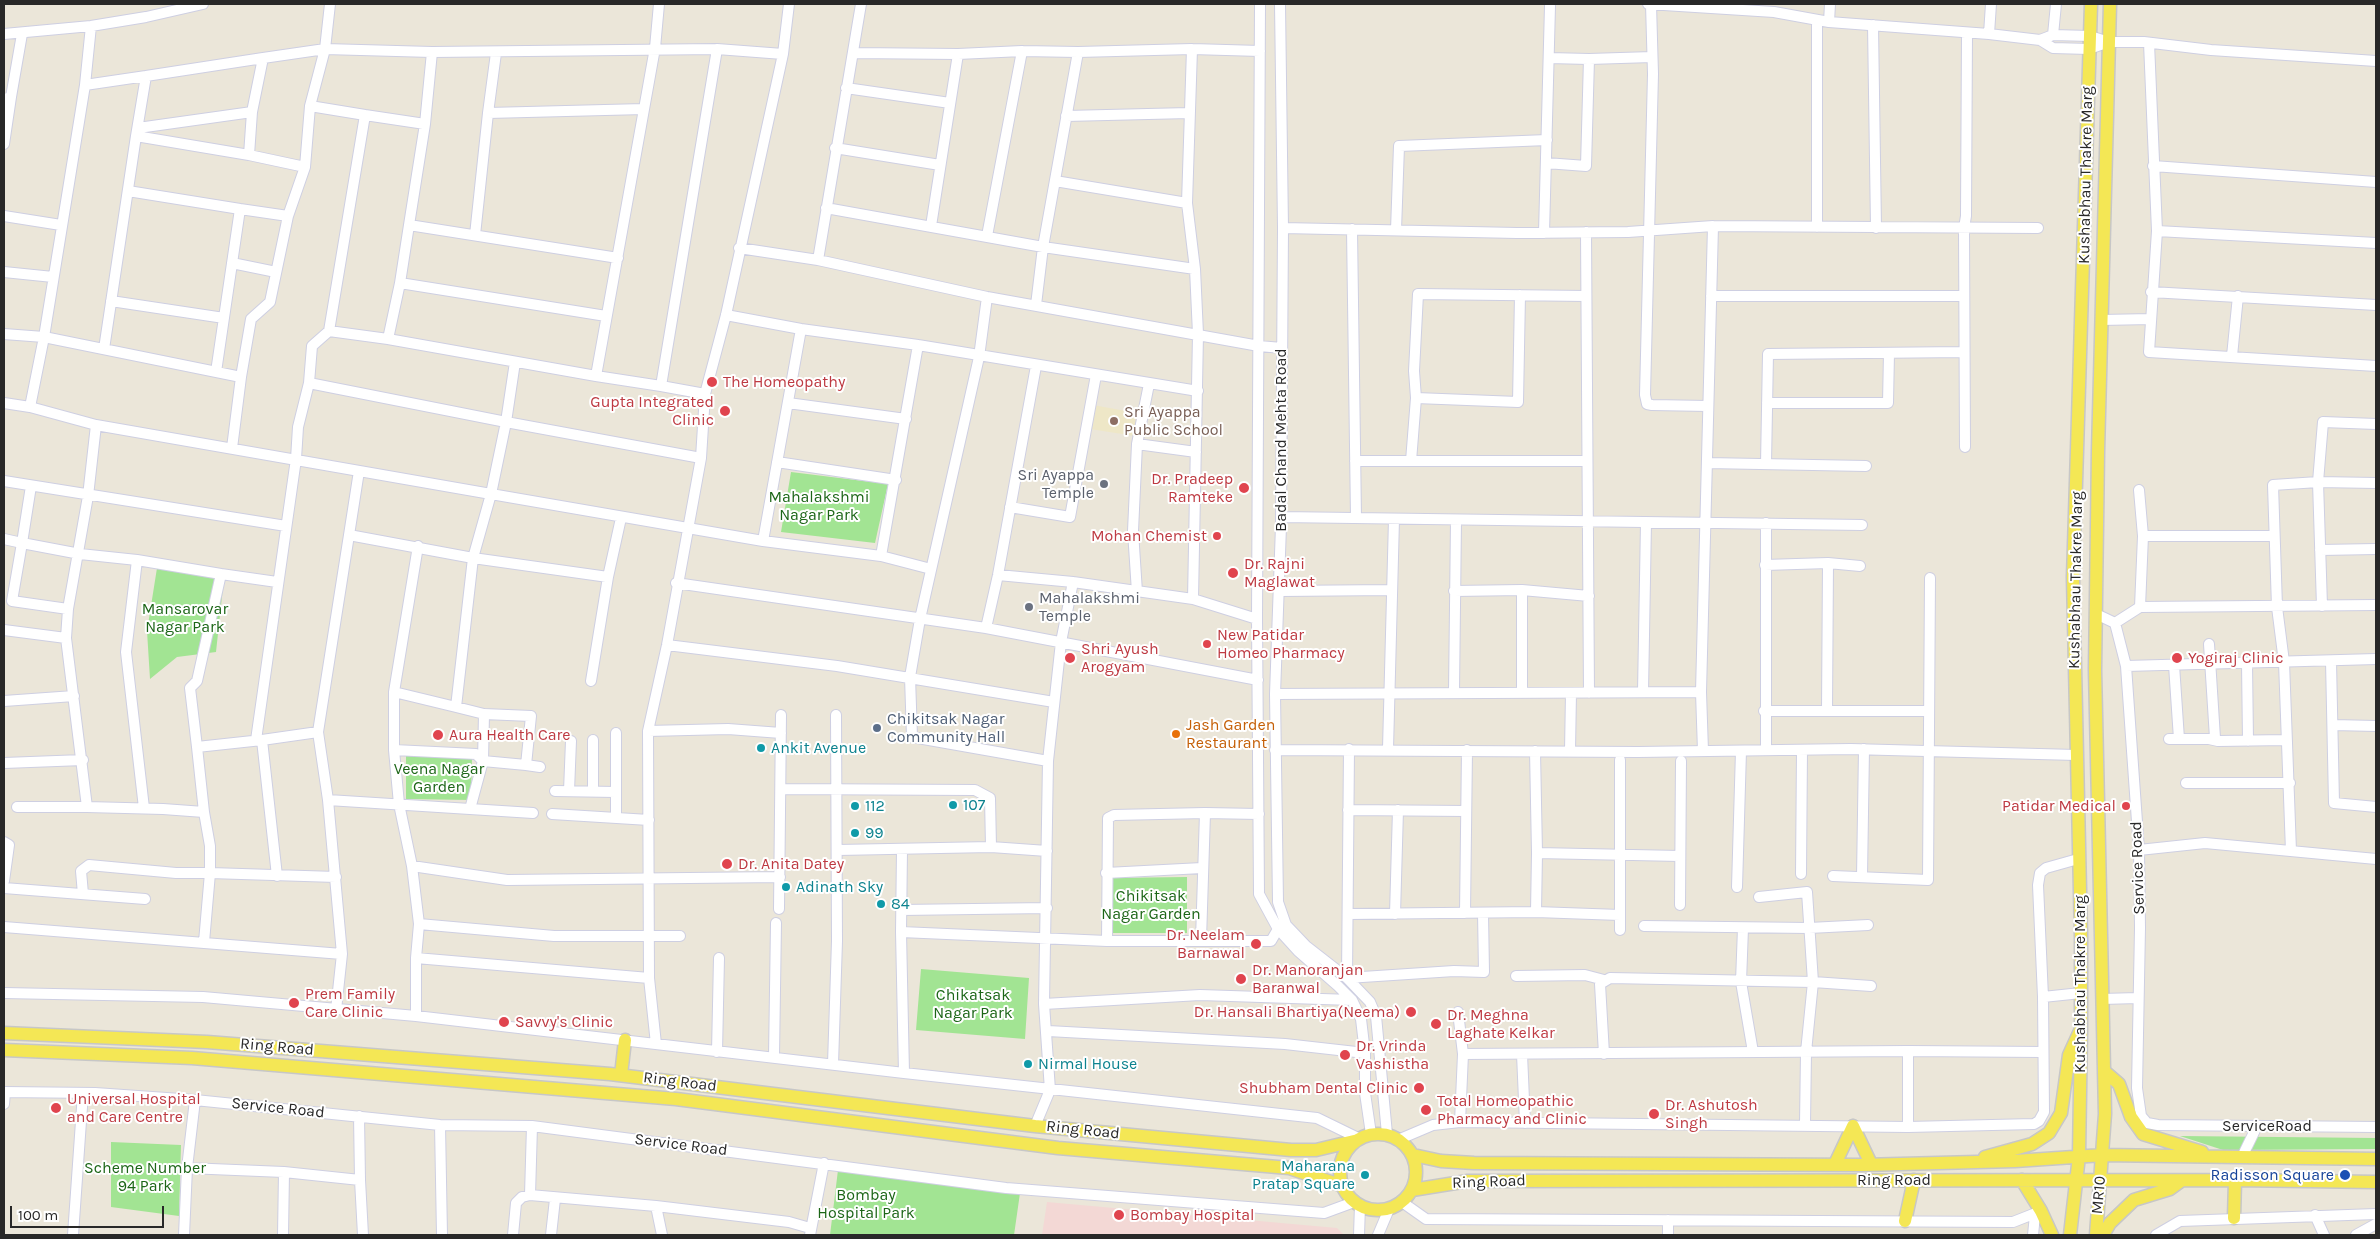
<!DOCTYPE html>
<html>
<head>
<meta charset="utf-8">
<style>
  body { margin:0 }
  #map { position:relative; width:2380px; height:1239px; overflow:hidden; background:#ebe6d9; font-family:Karla,sans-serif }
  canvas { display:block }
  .frame { position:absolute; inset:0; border:5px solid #282828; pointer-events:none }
  .scale { position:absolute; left:10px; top:1206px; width:154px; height:22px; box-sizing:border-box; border:2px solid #282828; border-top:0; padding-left:6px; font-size:15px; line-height:18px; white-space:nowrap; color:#282828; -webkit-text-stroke:4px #fff; paint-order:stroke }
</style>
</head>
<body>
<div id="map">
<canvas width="2380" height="1239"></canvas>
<div class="frame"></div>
<div class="scale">100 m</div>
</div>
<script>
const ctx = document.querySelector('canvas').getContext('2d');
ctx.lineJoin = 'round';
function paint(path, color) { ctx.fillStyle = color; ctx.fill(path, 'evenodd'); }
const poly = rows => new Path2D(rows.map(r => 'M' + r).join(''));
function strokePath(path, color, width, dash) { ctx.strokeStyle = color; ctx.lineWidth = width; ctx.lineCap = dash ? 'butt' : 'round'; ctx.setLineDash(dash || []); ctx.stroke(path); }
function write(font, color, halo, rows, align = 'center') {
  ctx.font = font + ' Karla,sans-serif'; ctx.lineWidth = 4; ctx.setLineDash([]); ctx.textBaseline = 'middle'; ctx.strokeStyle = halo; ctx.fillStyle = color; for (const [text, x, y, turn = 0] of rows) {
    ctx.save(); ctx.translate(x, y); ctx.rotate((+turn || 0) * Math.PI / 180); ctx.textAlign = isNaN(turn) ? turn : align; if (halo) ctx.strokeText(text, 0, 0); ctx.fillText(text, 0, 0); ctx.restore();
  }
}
const education = poly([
  [1093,405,1137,413,1135,436,1090,429]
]);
const medical = poly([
  [1047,1202,1337,1228,1343,1234,1042,1235]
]);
const green = poly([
  [791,472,888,484,875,543,781,532],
  [157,568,224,578,216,652,177,657,150,679,147,631],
  [406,756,472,757,471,800,406,799],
  [1187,877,1187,933,1112,933,1112,878],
  [921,969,1029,978,1025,1039,916,1030],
  [2180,1136,2376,1138,2376,1149,2223,1150],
  [111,1142,181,1145,179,1216,111,1207],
  [838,1170,1020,1193,1014,1235,830,1235]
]);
const minor = poly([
  [659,4,655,48,596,376,661,386],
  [1260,4,1257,619,1259,894,1278,929,1298,951,1338,986,1352,1000,1361,1019,1365,1053,1365,1093,1371,1134],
  [1280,4,1283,228,1281,526,1275,694,1278,902,1286,925,1306,946,1347,978,1370,1002,1376,1016,1387,1134],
  [1648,4,1774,12,1829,22,1989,34,2040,40,2053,48,2089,49,2109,42],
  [1651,4,1653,74,1645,395,1647,404,1652,405,1708,406],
  [1829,22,1830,4],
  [1873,25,1876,228],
  [4,34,91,26,146,17,203,4],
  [1989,34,1991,4],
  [2053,35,2056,4],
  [2040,40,2053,35,2090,36,2109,42,2144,42,2211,50,2376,61],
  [2149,43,2157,231,2149,352,2376,366],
  [1192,49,1187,203,1195,269,1198,334,1193,599],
  [432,52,717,49],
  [853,53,958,54,1022,51,1078,52,1192,49,1260,51],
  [263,58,325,49,330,4],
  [1589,59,1652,57],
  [85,85,146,76],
  [846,88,950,103],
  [11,97,22,34],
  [4,99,11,97,4,144],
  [488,113,496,53],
  [365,115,425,124],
  [1066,116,1189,113],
  [136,136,249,155,305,167],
  [835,148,940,165],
  [249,155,252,112],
  [1546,163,1586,166,1589,59,1549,58],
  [2153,166,2376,182],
  [1055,181,1187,203],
  [128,191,240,209,216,372],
  [826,208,1043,247,1195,269],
  [240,209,288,216,270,302,251,319,241,377],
  [4,216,61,225],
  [288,216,305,167,310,106],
  [931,226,958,54],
  [1817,227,1817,20],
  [1283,228,1517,233,1628,232,1713,226,2038,228],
  [1352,229,1356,518],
  [1396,230,1399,146,1547,140],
  [2157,231,2376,243],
  [1586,232,1589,693],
  [1544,233,1550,6],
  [475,235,488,113,644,109],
  [987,236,1022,51],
  [739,248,818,260,987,297,1259,346,1282,348],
  [818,260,861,4],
  [232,263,276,272],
  [4,272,53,277],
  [400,283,409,225,618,258],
  [2151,292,2376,305],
  [1711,296,1964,296],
  [987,297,979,357,920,619,910,677,912,737,1048,761],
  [111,301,224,318],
  [1036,305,1043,247,1078,52],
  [726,315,801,329,918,345,1198,391],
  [2101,320,2151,319],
  [329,331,312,346,309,383,506,422,515,362],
  [4,334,44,337,85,85,91,26],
  [388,339,329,331,365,115,310,106,325,49,432,52,425,124,409,225],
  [104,349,136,136,146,76,263,58,252,112,138,128],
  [2232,356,2238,296],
  [596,376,388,339,400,283,606,316],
  [705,394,661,386,717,49,783,54],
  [1416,398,1518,402,1520,295],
  [4,403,30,407],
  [788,403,906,419],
  [1767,403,1888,403,1889,353],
  [96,425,30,407,44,337,241,377,232,448],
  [1137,444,1196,452],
  [1965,447,1964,228,1966,216,1967,33],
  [701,458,506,422,491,494,763,541,881,556,931,569],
  [1355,461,1587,461],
  [1411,461,1416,398,1414,371,1418,294,1586,296],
  [777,462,896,480],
  [1707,463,1866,466],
  [1766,464,1768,354,1964,352],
  [4,481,286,526],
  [1010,507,1070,517,1096,375],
  [1281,517,1862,525],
  [1766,523,1766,750],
  [349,535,359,471],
  [2143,536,2273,536],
  [4,539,22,543,31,486],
  [763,541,801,329],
  [2320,550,2376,549],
  [881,556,918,345],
  [137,560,126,652,144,808],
  [1765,565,1828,563,1860,566],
  [998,575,1073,582,1193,599,1257,619],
  [608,577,621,518],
  [676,583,986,628,1258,680],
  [1522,590,1522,693],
  [1280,591,1392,590],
  [1454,591,1522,590,1589,596],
  [1137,592,1133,531,1137,444,1149,384],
  [2322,606,2318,482,2323,422,2376,424],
  [2140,607,2376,605],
  [68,609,12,601,22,543,80,554,137,560,221,574],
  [2096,614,2115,623,2126,666,2139,850,2140,928,2137,1088,2141,1116,2147,1123,2158,1125,2376,1127],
  [2115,623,2140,607,2143,536,2139,490],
  [986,628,998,575,1036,366],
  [4,630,66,638],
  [2209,644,2215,738,2218,741,2286,740],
  [667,645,837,666,1054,702],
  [2331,661,2334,803,2376,807],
  [2247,663,2248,741],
  [2174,665,2179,739],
  [2126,666,2376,659],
  [1643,692,1646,522],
  [1454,693,1456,520],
  [1275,694,1701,692],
  [4,701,74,696],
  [456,707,484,714],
  [1764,711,1929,711],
  [1827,711,1828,563],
  [2333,725,2376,726],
  [648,731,728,729,781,733],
  [616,733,616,818],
  [2169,739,2209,739,2218,741],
  [256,740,296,459,298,427,309,383],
  [262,740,318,732],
  [197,747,190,688,197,681,221,574,277,582],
  [1349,749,1347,978,1454,971,1484,972,1483,913],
  [1388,749,1394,519],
  [394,750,394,692],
  [1275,750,1638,752,1851,749,2076,755],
  [1535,751,1537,853],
  [1570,751,1571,693],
  [1703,751,1701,692,1713,226],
  [1620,760,1620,930],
  [4,763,83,760],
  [526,765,540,767],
  [2186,783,2290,783],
  [782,789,975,790,990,798,991,847],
  [555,791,616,792],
  [569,791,571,741],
  [593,792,593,740],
  [328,800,533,813],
  [17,807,87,807],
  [1348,810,1466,811],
  [1205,813,1259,814],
  [552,814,649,820],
  [4,842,9,845,4,881],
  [838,850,991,847,1047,851],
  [902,850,901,932,904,1073],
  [2139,850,2205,843,2376,859],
  [2291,851,2284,662,2277,607,2273,485,2318,482,2376,483],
  [412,866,507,880,780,877],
  [1106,873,1202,868],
  [1801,874,1802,750],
  [277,876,262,740,197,747,204,812,163,809,87,807,66,638,68,609,88,496,96,425,491,494,473,558,456,707,394,692,418,546],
  [1833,876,1928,880,1930,578],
  [1862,877,1864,749],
  [1737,887,1741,751],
  [4,888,145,899],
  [83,894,81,871,89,865,176,873,210,873,210,846,204,812],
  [1759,897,1807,892,1813,982,1806,1052,1805,1124],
  [1680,905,1681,761],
  [779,909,781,715],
  [901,910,1047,908],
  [1536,912,1620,915],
  [1465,913,1467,750],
  [1348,914,1536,912,1537,853,1680,856],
  [1395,914,1398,810],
  [419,924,554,936,680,936],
  [1644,926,1809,928,1868,925],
  [4,927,342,954],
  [1743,928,1741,982,1753,1052],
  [901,932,1107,941,1271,941,1278,929],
  [1107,941,1108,818,1114,815,1205,813,1201,940],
  [204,942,210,873,336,877],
  [416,958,649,978],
  [1516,976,1585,975,1604,980],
  [4,993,203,997,416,1016,904,1073,1317,1118,1358,1138],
  [2043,997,2081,993],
  [2102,999,2138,998],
  [1044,1004,1200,995,1352,1000],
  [336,1010,342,954,328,800,318,732,349,535,473,558,608,577,591,681],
  [1458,1012,1463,1054],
  [416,1016,416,958,419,924,412,866,399,804,394,750,476,754,483,761,526,765,531,716,484,714,483,761,470,809],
  [1048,1031,1285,1044,1365,1053],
  [656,1044,649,978,648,731,667,645,701,458,705,394,726,315,783,54,789,4],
  [1908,1051,2043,1052],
  [717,1052,719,958],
  [1522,1054,1525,1123],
  [1604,1054,1600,984,1610,978,1813,982,1871,986],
  [774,1057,776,923],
  [833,1064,837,941,836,715],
  [4,1092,95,1093,195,1100,440,1125,532,1126,1006,1188,1324,1213,1354,1202],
  [4,1104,5,1092],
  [1460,1122,1463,1054,1908,1051,1908,1127],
  [440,1125,442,1235],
  [532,1126,530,1195,656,1206,662,1235],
  [1035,1126,1050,1090,1044,1004,1048,761,1061,642,1073,582],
  [1400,1139,1433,1125,1460,1122,1908,1127,2034,1124,2039,1121,2044,1112,2043,997,2038,885,2040,873,2046,868,2078,859],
  [2242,1157,2257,1126],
  [187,1168,284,1172,360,1180,359,1116],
  [360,1180,363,1235],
  [1402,1202,1426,1219,2013,1222,2041,1211],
  [656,1206,789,1222,810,1228],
  [2315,1215,2324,1235],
  [73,1235,83,1093],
  [184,1235,187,1168,195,1100],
  [283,1235,284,1172],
  [513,1235,516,1203,522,1197,530,1195],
  [551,1235,555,1199],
  [810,1235,824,1163],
  [1359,1235,1360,1205],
  [1378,1235,1389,1209],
  [1668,1235,1668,1220],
  [2033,1235,2035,1215],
  [2156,1235,2180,1221,2376,1214],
  [2356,1235,2376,1224]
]);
const major = poly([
  [4,1033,207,1042,610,1074,1035,1126,1291,1150,1316,1150,1354,1141],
  [4,1050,192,1058,676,1099,1058,1148,1289,1168,1343,1186],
  [2104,1071,2119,1084,2131,1117,2143,1134,2202,1152],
  [621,1075,625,1040],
  [1853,1126,1871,1164],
  '1340 1172a38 38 0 1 1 76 0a38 38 0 1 1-76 0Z',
  [1413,1155,1441,1161,1474,1163,1862,1165,2015,1161,2103,1155,2376,1159],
  [1985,1157,2032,1144,2049,1133,2061,1113,2069,1055,2080,1031],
  [1835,1164,1853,1126],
  [2022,1180,2041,1211,2052,1235],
  [1412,1190,1468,1181,2235,1180,2376,1182],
  [2234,1218,2235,1180],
  [1905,1221,1914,1180],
  [2070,1235,2079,1156,2081,1029,2081,936,2073,577,2091,4],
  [2096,1235,2105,1114,2095,670,2098,451,2110,4],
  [2103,1235,2110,1223,2134,1200,2170,1189,2181,1181]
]);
const markers = [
  [712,382,6,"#e0444e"],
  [725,411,6,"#e0444e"],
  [1114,421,5,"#8d6e63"],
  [1104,484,5,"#6b7280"],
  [1244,488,6,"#e0444e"],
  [1217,536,5,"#e0444e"],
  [1233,573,6,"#e0444e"],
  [1029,607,5,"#6b7280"],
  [1207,644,5,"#e0444e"],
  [1070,658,6,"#e0444e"],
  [2177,658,6,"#e0444e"],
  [877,728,5,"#5c6f8a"],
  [1176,734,5,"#e8710a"],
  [438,735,6,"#e0444e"],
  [761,748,5,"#0f9aa8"],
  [953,805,5,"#0f9aa8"],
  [855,806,5,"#0f9aa8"],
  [2126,806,5,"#e0444e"],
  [855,833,5,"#0f9aa8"],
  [727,864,6,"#e0444e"],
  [786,887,5,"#0f9aa8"],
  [881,904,5,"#0f9aa8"],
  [1256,944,6,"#e0444e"],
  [1241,979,6,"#e0444e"],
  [294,1003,6,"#e0444e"],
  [1411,1012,6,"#e0444e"],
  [504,1022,6,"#e0444e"],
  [1436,1024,6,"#e0444e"],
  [1345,1055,6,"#e0444e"],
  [1028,1064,5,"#0f9aa8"],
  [1419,1088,6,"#e0444e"],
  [56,1108,6,"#e0444e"],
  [1426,1110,6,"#e0444e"],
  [1654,1114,6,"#e0444e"],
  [1365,1175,5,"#0f9aa8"],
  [2345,1175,6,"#1a4fb4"],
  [1119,1215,6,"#e0444e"]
];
const streetNames = [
  ["Kushabhau Thakre Marg",2086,175,-89],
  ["Badal Chand Mehta Road",1281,440,-90],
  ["Kushabhau Thakre Marg",2076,580,-89],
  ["Service Road",2138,868,-92],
  ["Kushabhau Thakre Marg",2080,984,-90],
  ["Ring Road",277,1047,5],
  ["Ring Road",680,1082,7],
  ["Service Road",278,1108,6],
  ["ServiceRoad",2267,1126],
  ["Ring Road",1083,1130,6],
  ["Service Road",681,1145,7],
  ["Ring Road",1894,1180],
  ["Ring Road",1489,1182,-2],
  ["MR10",2099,1195,-85]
];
const healthNames = [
  ["The Homeopathy",723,382],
  ["Gupta Integrated",714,402,"right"],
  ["Clinic",714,420,"right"],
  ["Dr. Pradeep",1233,479,"right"],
  ["Ramteke",1233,497,"right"],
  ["Mohan Chemist",1207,536,"right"],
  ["Dr. Rajni",1244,564],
  ["Maglawat",1244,582],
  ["New Patidar",1217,635],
  ["Homeo Pharmacy",1217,653],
  ["Shri Ayush",1081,649],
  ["Arogyam",1081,667],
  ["Yogiraj Clinic",2188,658],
  ["Aura Health Care",449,735],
  ["Patidar Medical",2116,806,"right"],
  ["Dr. Anita Datey",738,864],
  ["Dr. Neelam",1245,935,"right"],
  ["Barnawal",1245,953,"right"],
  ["Dr. Manoranjan",1252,970],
  ["Baranwal",1252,988],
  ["Prem Family",305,994],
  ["Care Clinic",305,1012],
  ["Dr. Hansali Bhartiya(Neema)",1400,1012,"right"],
  ["Dr. Meghna",1447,1015],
  ["Laghate Kelkar",1447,1033],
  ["Savvy's Clinic",515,1022],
  ["Dr. Vrinda",1356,1046],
  ["Vashistha",1356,1064],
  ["Shubham Dental Clinic",1408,1088,"right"],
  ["Universal Hospital",67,1099],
  ["and Care Centre",67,1117],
  ["Total Homeopathic",1437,1101],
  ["Pharmacy and Clinic",1437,1119],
  ["Dr. Ashutosh",1665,1105],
  ["Singh",1665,1123],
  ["Bombay Hospital",1130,1215]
];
const educationNames = [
  ["Sri Ayappa",1124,412],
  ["Public School",1124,430]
];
const worshipNames = [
  ["Sri Ayappa",1094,475],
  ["Temple",1094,493],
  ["Mahalakshmi",1039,598,"left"],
  ["Temple",1039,616,"left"]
];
const parkNames = [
  ["Mahalakshmi",819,497],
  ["Nagar Park",819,515],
  ["Mansarovar",185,609],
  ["Nagar Park",185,627],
  ["Veena Nagar",439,769],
  ["Garden",439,787],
  ["Chikitsak",1151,896],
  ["Nagar Garden",1151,914],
  ["Chikatsak",973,995],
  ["Nagar Park",973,1013],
  ["Scheme Number",145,1168],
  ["94 Park",145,1186],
  ["Bombay",866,1195],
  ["Hospital Park",866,1213]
];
const serviceNames = [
  ["Chikitsak Nagar",887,719],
  ["Community Hall",887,737]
];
const foodNames = [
  ["Jash Garden",1186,725],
  ["Restaurant",1186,743]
];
const cultureNames = [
  ["Ankit Avenue",771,748],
  ["107",963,805],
  ["112",865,806],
  ["99",865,833],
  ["Adinath Sky",796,887],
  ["84",891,904],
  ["Nirmal House",1038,1064],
  ["Maharana",1355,1166,"right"],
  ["Pratap Square",1355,1184,"right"]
];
const transitNames = [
  ["Radisson Square",2334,1175]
];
paint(education, '#eee7c7');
paint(medical, '#f3d8d5');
paint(green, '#a2e493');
strokePath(minor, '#cecfe2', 12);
strokePath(major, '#c7c7c7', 15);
strokePath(minor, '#fff', 10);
strokePath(major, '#f4e755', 12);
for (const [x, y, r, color] of markers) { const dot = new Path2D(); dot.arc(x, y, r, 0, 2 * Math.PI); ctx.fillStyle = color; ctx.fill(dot); strokePath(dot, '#fff', 2); }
write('16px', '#282828', '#fff', streetNames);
write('16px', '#be3a42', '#fff', healthNames, 'left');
write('16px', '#785e54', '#fff', educationNames, 'left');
write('16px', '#5b616d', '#fff', worshipNames, 'right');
write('16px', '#1c6617', '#fff', parkNames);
write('16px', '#4e5e75', '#fff', serviceNames, 'left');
write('16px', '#c56008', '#fff', foodNames, 'left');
write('16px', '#0d838f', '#fff', cultureNames, 'left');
write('16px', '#164399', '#fff', transitNames, 'right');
</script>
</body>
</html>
